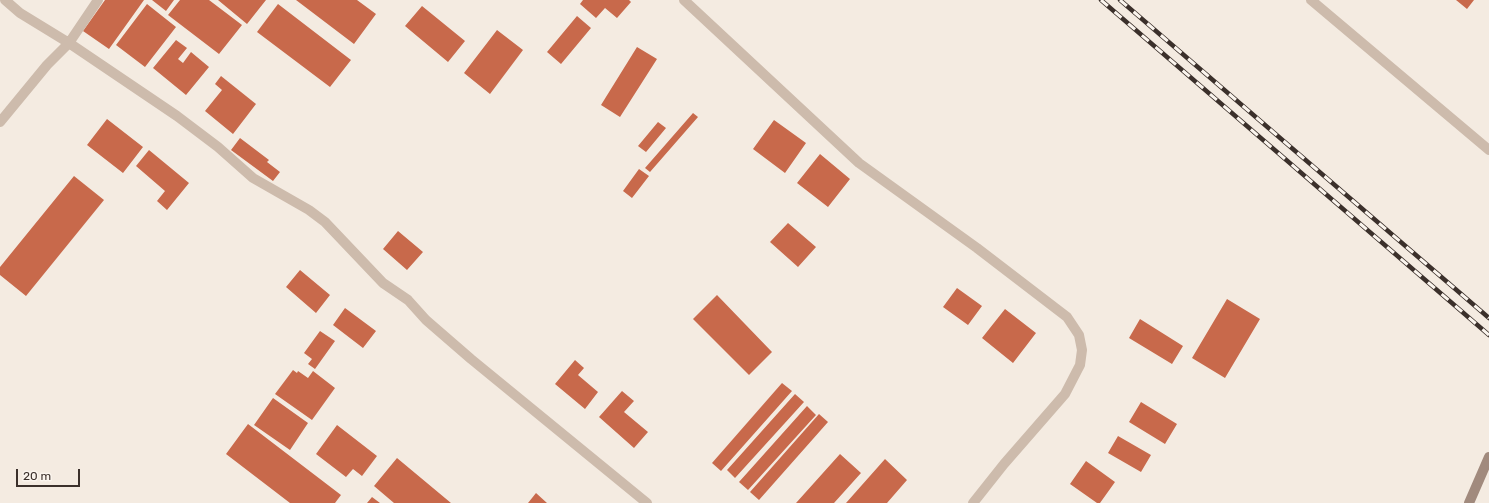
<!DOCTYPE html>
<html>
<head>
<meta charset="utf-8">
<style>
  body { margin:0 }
  #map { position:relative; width:1489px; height:503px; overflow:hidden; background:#f4ebe1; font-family:Rubik,sans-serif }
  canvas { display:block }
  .scale { position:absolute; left:16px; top:469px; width:64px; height:18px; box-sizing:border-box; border:2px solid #3b302b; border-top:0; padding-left:5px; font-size:12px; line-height:14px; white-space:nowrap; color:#3b302b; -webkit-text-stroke:3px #fbf5ee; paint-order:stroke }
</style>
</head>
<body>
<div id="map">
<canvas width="1489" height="503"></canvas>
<div class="scale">20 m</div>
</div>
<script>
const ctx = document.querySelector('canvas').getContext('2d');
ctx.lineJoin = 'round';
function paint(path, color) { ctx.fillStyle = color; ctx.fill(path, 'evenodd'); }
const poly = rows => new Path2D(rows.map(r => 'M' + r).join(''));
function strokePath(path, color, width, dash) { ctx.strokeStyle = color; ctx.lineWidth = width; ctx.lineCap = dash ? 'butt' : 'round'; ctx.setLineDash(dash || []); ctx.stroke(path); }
const building = poly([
  [105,0,144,0,109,49,83,31],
  [152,0,174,0,166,11],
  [180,0,209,0,242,25,219,54,168,15],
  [218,0,266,0,247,24],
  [296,0,357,0,376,14,354,44],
  [583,0,629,0,631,2,617,18,605,8,596,18,580,4],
  [1456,0,1474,0,1467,9],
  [147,4,176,27,145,67,116,45],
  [278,4,351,60,330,87,257,32],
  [422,6,465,41,448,62,405,26],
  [577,16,591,28,561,64,547,52],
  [497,30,523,50,490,94,464,73],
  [176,40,187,48,178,59,183,63,191,52,209,67,186,95,153,68],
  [637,47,657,59,620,117,601,105],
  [221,76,256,104,233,134,205,111,222,90,215,84],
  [693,113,698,117,650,172,645,168],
  [107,119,143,147,123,173,87,145],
  [774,120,806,143,785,173,753,149],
  [658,122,666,128,646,152,638,146],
  [240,138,269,160,267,162,280,172,273,181,231,150],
  [149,150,189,183,167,210,157,201,165,191,136,166],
  [820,154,850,179,828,207,797,183],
  [639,169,649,176,632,198,623,191],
  [74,176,104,200,26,296,0,275,0,267],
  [788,223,816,247,798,267,770,242],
  [398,231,423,252,407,270,383,249],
  [300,270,330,295,316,313,286,287],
  [957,288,982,306,968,325,943,307],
  [717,295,772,352,749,375,693,319],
  [1227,299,1260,319,1225,378,1192,358],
  [345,308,376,331,363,348,333,325],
  [1005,309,1036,333,1013,363,982,338],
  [1140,319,1183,346,1172,364,1129,338],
  [320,331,335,341,315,369,308,364,312,359,304,353],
  [575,360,584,368,578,375,598,392,585,409,555,384],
  [293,370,297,373,298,371,308,378,313,371,335,388,312,420,275,394],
  [782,383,792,391,721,471,712,463],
  [622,391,634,401,624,412,648,432,634,448,599,417],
  [795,394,804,402,735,478,727,470],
  [273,398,308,423,290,450,254,425],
  [1141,402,1177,424,1165,444,1129,422],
  [807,406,816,415,748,490,739,482],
  [819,414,828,422,759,500,750,492],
  [248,424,341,495,335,503,290,503,226,454],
  [337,425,377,456,362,476,353,469,346,477,316,454],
  [1118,436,1151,455,1141,472,1108,453],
  [840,454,861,473,834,503,796,503],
  [397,458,451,503,394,503,374,486],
  [885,459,907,480,887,503,846,503],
  [1086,461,1115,482,1100,503,1097,503,1070,484],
  [536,493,547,503,528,503],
  [372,497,380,503,367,503]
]);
const minor = poly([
  [5,0,20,13,69,43,177,116,218,147,253,178,309,210,325,222,383,283,408,300,426,320,471,359,647,503],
  [684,0,859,163,977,248,1067,317,1079,335,1082,350,1080,365,1065,394,1004,464,973,503],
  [1311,0,1489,150],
  [0,122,47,65,69,43,98,0]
]);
const secondary = poly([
  [1469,503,1489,457]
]);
const rail = poly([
  [1101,0,1489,335],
  [1120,0,1489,318]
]);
paint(building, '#c8694b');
strokePath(minor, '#cdbbac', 10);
strokePath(secondary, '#a18a7d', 10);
strokePath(rail, '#3b302b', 4.5);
strokePath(rail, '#fbf5ee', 3, [9]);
</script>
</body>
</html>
